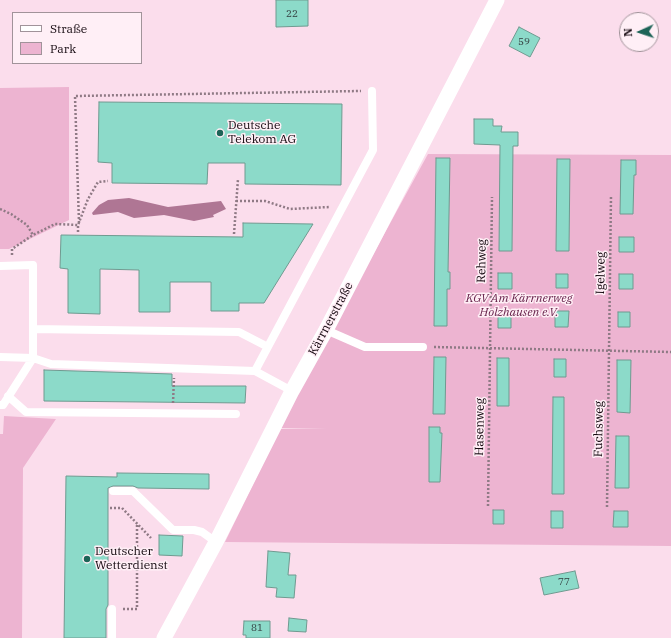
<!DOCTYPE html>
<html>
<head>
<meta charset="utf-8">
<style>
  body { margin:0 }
  #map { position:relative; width:671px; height:638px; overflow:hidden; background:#fbddec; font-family:"IBM Plex Serif",serif }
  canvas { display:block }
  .legend { position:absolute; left:12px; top:12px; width:130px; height:52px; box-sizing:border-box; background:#ffeff6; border:1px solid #a1939a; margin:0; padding:5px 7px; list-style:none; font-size:12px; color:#14080f }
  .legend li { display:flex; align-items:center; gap:8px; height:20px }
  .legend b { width:20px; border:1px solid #a1939a }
  .north { position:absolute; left:619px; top:12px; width:40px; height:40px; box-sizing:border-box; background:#ffeff6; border:1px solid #a1939a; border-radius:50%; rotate:267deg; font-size:11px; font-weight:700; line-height:16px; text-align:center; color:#14080f }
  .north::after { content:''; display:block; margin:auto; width:14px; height:18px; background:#1d6457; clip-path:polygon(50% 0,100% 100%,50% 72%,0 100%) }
</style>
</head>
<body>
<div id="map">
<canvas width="671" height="638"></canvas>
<ul class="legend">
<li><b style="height:5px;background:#fff"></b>Straße</li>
<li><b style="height:11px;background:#edb4d1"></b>Park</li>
</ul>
<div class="north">N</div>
</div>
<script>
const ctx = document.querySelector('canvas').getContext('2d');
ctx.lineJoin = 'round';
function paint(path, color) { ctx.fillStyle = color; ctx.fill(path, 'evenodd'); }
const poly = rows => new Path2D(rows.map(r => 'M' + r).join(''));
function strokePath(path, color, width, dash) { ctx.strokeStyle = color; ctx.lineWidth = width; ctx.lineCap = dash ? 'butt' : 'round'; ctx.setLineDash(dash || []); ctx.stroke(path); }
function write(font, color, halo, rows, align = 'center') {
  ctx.font = font + ' "IBM Plex Serif",serif'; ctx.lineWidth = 3; ctx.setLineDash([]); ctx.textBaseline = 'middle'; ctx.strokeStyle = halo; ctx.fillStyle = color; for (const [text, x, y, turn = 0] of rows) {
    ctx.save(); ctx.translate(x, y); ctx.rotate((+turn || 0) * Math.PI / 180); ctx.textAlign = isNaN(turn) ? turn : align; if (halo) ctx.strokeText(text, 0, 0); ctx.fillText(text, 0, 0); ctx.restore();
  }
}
const green = poly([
  [69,87,69,220,9,249,0,249,0,88],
  [428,154,671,155,671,546,225,542,280,429,327,428,278,428],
  [4,416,56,419,23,468,22,638,0,638,0,434,3,434]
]);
const water = poly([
  [129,198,168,207,221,201,226,209,213,215,214,217,194,221,164,215,134,218,118,212,93,215,92,213,99,205,108,200]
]);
const building = poly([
  [276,0,308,0,308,26,276,27,276,0],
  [519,27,540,38,530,57,509,46,519,27],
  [99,102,342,104,341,185,245,184,245,163,208,163,207,184,112,183,112,163,98,162,99,102],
  [474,119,493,119,493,126,502,126,501,132,518,132,518,146,513,146,512,251,499,251,500,145,474,144,474,119],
  [436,158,450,158,448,272,450,272,450,289,447,289,447,326,434,326,436,158],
  [557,159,570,159,569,251,556,251,557,159],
  [621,160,636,160,636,175,634,175,633,214,620,214,621,160],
  [243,223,313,224,264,303,239,303,239,311,211,311,211,282,170,282,170,312,139,312,139,270,100,269,100,314,68,313,68,269,60,268,61,235,243,237,243,223],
  [619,237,634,237,634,252,619,252,619,237],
  [498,273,512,273,512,289,498,289,498,273],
  [556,274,568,274,568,288,556,288,556,274],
  [619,274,633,274,633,289,619,289,619,274],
  [498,311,511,311,511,328,498,328,498,311],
  [555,311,569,311,568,327,555,327,555,311],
  [618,312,630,312,630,327,618,327,618,312],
  [434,357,446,357,445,414,433,414,434,357],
  [497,358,509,358,509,406,497,406,497,358],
  [554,359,566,359,566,377,554,377,554,359],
  [617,360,631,360,630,413,617,412,617,360],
  [44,370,172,374,172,386,246,386,245,403,44,401,44,370],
  [553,397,564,397,564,494,552,494,553,397],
  [429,427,440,427,440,433,442,433,440,482,429,482,429,427],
  [616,436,629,436,629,488,615,488,616,436],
  [117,473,209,474,209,489,138,488,133,486,113,486,108,488,108,605,106,609,106,638,64,638,66,476,117,477,117,473],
  [493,510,504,510,504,524,493,524,493,510],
  [551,511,563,511,563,528,551,528,551,511],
  [614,511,628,511,628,527,613,527,614,511],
  [159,535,183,536,182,556,159,555,159,535],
  [268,551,290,553,288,575,296,575,294,598,276,597,277,588,266,587,268,551],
  [575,571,579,588,544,595,540,578,575,571],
  [289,618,307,620,306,632,288,631,289,618],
  [244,621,270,621,270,638,246,638,246,635,243,635,244,621]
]);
const path = poly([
  [236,201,265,201,290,209,330,207],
  [0,209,11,214,27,225,33,235,55,224,78,225],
  [79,223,75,96,361,91],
  [78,232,78,225,88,199,98,182,108,181],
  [234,234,238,179],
  [12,255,12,249,33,235],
  [434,347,671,352],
  [173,403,174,378],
  [488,506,492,197],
  [607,507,611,196],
  [110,508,122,508,151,538],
  [123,609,137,609,137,523]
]);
const service = poly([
  [0,266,33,265,33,358,3,405,0,405],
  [33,329,239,332,268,347],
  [326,330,365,347,423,347],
  [0,357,33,358,51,364,255,371,292,391],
  [255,371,373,150,372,91],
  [8,396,26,412,236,414],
  [113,491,133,491,173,530,194,530,202,532,216,542],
  [112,638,112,609]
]);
const minor = poly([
  [164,638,216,542,292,391,326,330,497,0]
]);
const markers = [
  [220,133,4,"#1d6457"],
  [87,559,4,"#1d6457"]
];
const numberNames = [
  ["22",292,14],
  ["59",524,42],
  ["77",564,582],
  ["81",257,628]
];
const poiNames = [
  ["Deutsche",228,126],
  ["Telekom AG",228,140],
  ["Deutscher",95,552],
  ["Wetterdienst",95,566]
];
const streetNames = [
  ["Rehweg",482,261,-89],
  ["Igelweg",601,273,-89],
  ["Kärrnerstraße",331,319,-62],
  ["Hasenweg",480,427,-89],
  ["Fuchsweg",599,429,-89]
];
const parkNames = [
  ["KGV Am Kärrnerweg",519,299],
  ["Holzhausen e.V.",519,313]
];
paint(green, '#edb4d1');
paint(water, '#af7694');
paint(building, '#8cdac9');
strokePath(building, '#6f9a90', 1);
strokePath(path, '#8f7a85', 2.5, [2, 2]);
strokePath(service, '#fff', 8);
strokePath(minor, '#fff', 15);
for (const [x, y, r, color] of markers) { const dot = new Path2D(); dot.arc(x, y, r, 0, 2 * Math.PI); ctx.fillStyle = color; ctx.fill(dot); strokePath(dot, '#ffeff6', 1.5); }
write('10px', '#323c3e', null, numberNames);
write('12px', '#14080f', '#ffeff6', poiNames, 'left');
write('12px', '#14080f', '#ffeff6', streetNames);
write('italic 12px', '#69244d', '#ffeff6', parkNames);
</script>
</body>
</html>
